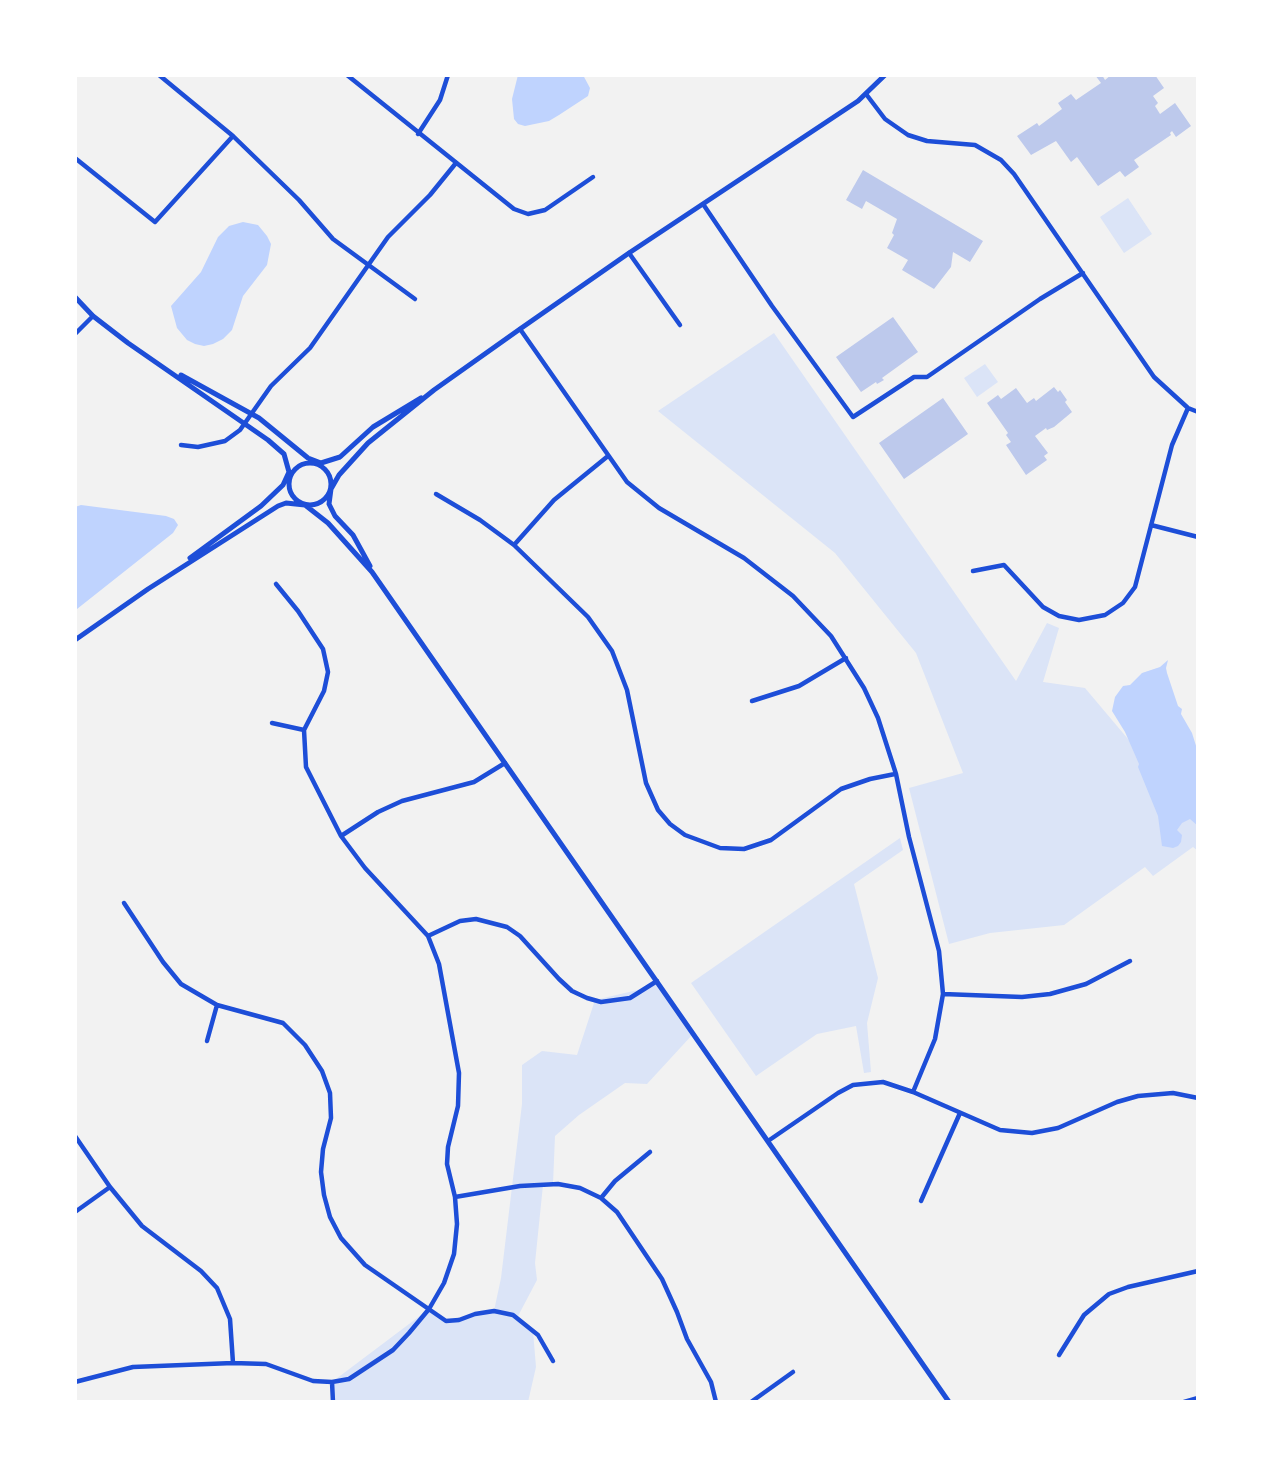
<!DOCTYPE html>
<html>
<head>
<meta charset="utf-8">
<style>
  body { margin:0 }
  #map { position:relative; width:1273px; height:1477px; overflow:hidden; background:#f2f2f2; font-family:Raleway,sans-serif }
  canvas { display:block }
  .frame { position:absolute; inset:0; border:77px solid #fff; pointer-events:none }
</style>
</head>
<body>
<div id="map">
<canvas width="1273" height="1477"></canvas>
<div class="frame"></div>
</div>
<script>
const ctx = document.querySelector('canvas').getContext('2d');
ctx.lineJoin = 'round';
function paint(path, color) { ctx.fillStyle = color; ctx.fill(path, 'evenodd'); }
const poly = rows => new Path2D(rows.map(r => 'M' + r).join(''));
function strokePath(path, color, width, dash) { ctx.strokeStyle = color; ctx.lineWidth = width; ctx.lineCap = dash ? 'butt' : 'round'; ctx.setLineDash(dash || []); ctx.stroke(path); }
const green = poly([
  [1128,198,1152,234,1124,253,1100,217],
  [774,333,1016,681,1047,623,1059,628,1043,682,1085,688,1198,822,1198,851,1193,847,1153,876,1145,867,1064,925,990,933,949,944,909,788,963,773,916,653,835,553,658,411],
  [985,364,998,382,977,397,964,378],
  [900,838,903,850,854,884,878,978,867,1023,871,1072,864,1073,856,1026,817,1034,756,1076,691,983],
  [657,981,693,1034,647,1084,625,1083,579,1115,555,1136,553,1184,543,1185,535,1263,537,1280,517,1318,533,1331,536,1367,528,1402,333,1402,332,1382,429,1309,446,1321,494,1311,501,1278,522,1104,522,1065,542,1051,577,1055,595,1000,646,988]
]);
const water = poly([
  [518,75,583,75,590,88,588,96,559,115,549,121,525,126,518,124,514,119,512,99],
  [243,222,258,225,267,236,271,244,267,265,243,296,232,330,223,339,213,344,204,346,195,344,187,340,177,328,171,306,201,272,218,237,229,226],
  [81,505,166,516,174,519,178,525,173,533,77,609,75,507],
  [1168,660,1166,668,1167,673,1178,706,1182,709,1181,714,1192,733,1198,752,1198,826,1190,819,1182,823,1177,830,1182,835,1181,842,1178,846,1173,848,1162,846,1158,816,1138,767,1139,764,1125,732,1112,711,1115,697,1123,686,1130,685,1142,673,1160,667]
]);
const building = poly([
  [1095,75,1102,75,1105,80,1111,75,1126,77,1155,75,1164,88,1153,96,1158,103,1155,106,1160,114,1175,103,1191,126,1176,137,1172,131,1170,133,1171,135,1134,160,1139,167,1125,177,1120,171,1098,186,1077,157,1071,162,1056,141,1031,155,1017,136,1037,123,1039,126,1062,109,1058,103,1071,94,1076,100,1101,83],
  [863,170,983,241,970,262,953,252,951,267,934,289,902,270,908,260,887,248,894,235,892,233,897,219,866,201,862,209,846,200],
  [893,317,918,352,882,378,884,380,877,384,876,382,861,392,836,357],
  [1054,387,1058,392,1060,390,1067,400,1065,402,1072,412,1054,427,1047,430,1046,428,1035,436,1048,453,1044,456,1047,460,1026,475,1006,445,1011,442,1006,435,1008,433,987,403,998,395,1001,399,1016,388,1027,403,1034,398,1036,401],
  [943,398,968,434,904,479,879,443]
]);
const minor = poly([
  [159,75,233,136,299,200,333,239,415,299],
  [347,75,514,209,528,214,545,210,593,177],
  [866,94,885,119,908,135,927,141,975,145,1001,160,1014,174,1154,377,1188,408,1198,412],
  [418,134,440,100,448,75],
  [75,158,155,222,233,136],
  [703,204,772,306,853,417,914,377,927,377,1040,299,1083,273],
  [629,253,680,325],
  [520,329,627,482,659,508,744,558,793,596,831,636,864,688,878,718,896,774,909,837,939,951,943,994,935,1039,913,1092],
  [75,334,93,316],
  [181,445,198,447,225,441,240,430,271,386,310,348,388,237,430,195,456,163],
  [436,494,480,520,514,545,588,617,612,651,627,690,646,783,658,810,670,824,685,835,720,848,744,849,771,840,841,789,870,779,895,774],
  [1151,525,1198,537],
  [514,545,554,500,608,456],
  [973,571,1004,565,1043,607,1059,616,1079,620,1105,615,1123,603,1135,587,1172,445,1188,408],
  [752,701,799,686,846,658],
  [272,723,304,730],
  [341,836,378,812,402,801,474,782,505,763],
  [124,903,163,962,181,984,217,1005,283,1023,305,1045,322,1071,330,1093,331,1118,323,1149,321,1172,324,1195,330,1217,341,1238,365,1265,446,1321,459,1320,475,1314,494,1311,513,1315,538,1335,553,1361],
  [428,936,460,921,476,919,507,927,520,936,559,979,572,991,587,998,601,1002,630,998,657,981],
  [943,994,1022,997,1050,994,1086,984,1130,961],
  [207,1041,217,1005],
  [75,1136,110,1187,142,1226,201,1271,217,1288,230,1319,233,1363],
  [768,1141,838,1093,853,1085,883,1082,913,1092,1000,1130,1032,1133,1058,1128,1117,1102,1138,1096,1173,1093,1198,1098],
  [455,1197,520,1186,558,1184,580,1188,601,1198,617,1212,662,1279,677,1312,687,1339,711,1382,716,1402],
  [601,1198,615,1181,650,1152],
  [921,1201,960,1113],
  [75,1212,110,1187],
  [1059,1355,1084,1315,1109,1294,1128,1287,1198,1271],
  [75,1382,133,1367,233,1363,266,1364,313,1381,332,1382,349,1379,393,1350,409,1333,429,1309,444,1283,454,1254,457,1224,455,1197,447,1164,448,1147,458,1106,459,1073,439,964,428,936,365,868,341,836,306,767,304,730,324,691,328,672,323,649,298,611,276,584],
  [332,1382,333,1402],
  [751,1402,793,1372],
  [1184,1402,1198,1398]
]);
const tertiary = poly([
  [75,297,93,316,128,343,268,440,284,454,289,472,283,485,261,506,190,558],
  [181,375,259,418,308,458,321,463,340,457,373,427,421,398],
  '289 484a21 21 0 1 1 42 0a21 21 0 1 1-42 0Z',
  [370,566,353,535,335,516,329,504,331,489,339,475,368,443,434,390,520,329,629,253,858,101,885,75],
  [75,640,148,589,278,506,286,503,305,505,328,523,372,572,949,1402]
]);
paint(green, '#dbe4f7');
paint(water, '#bfd3fe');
paint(building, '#bdc9ec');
strokePath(minor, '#1d4ed8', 4.5);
strokePath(tertiary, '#1d4ed8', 5);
</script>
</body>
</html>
